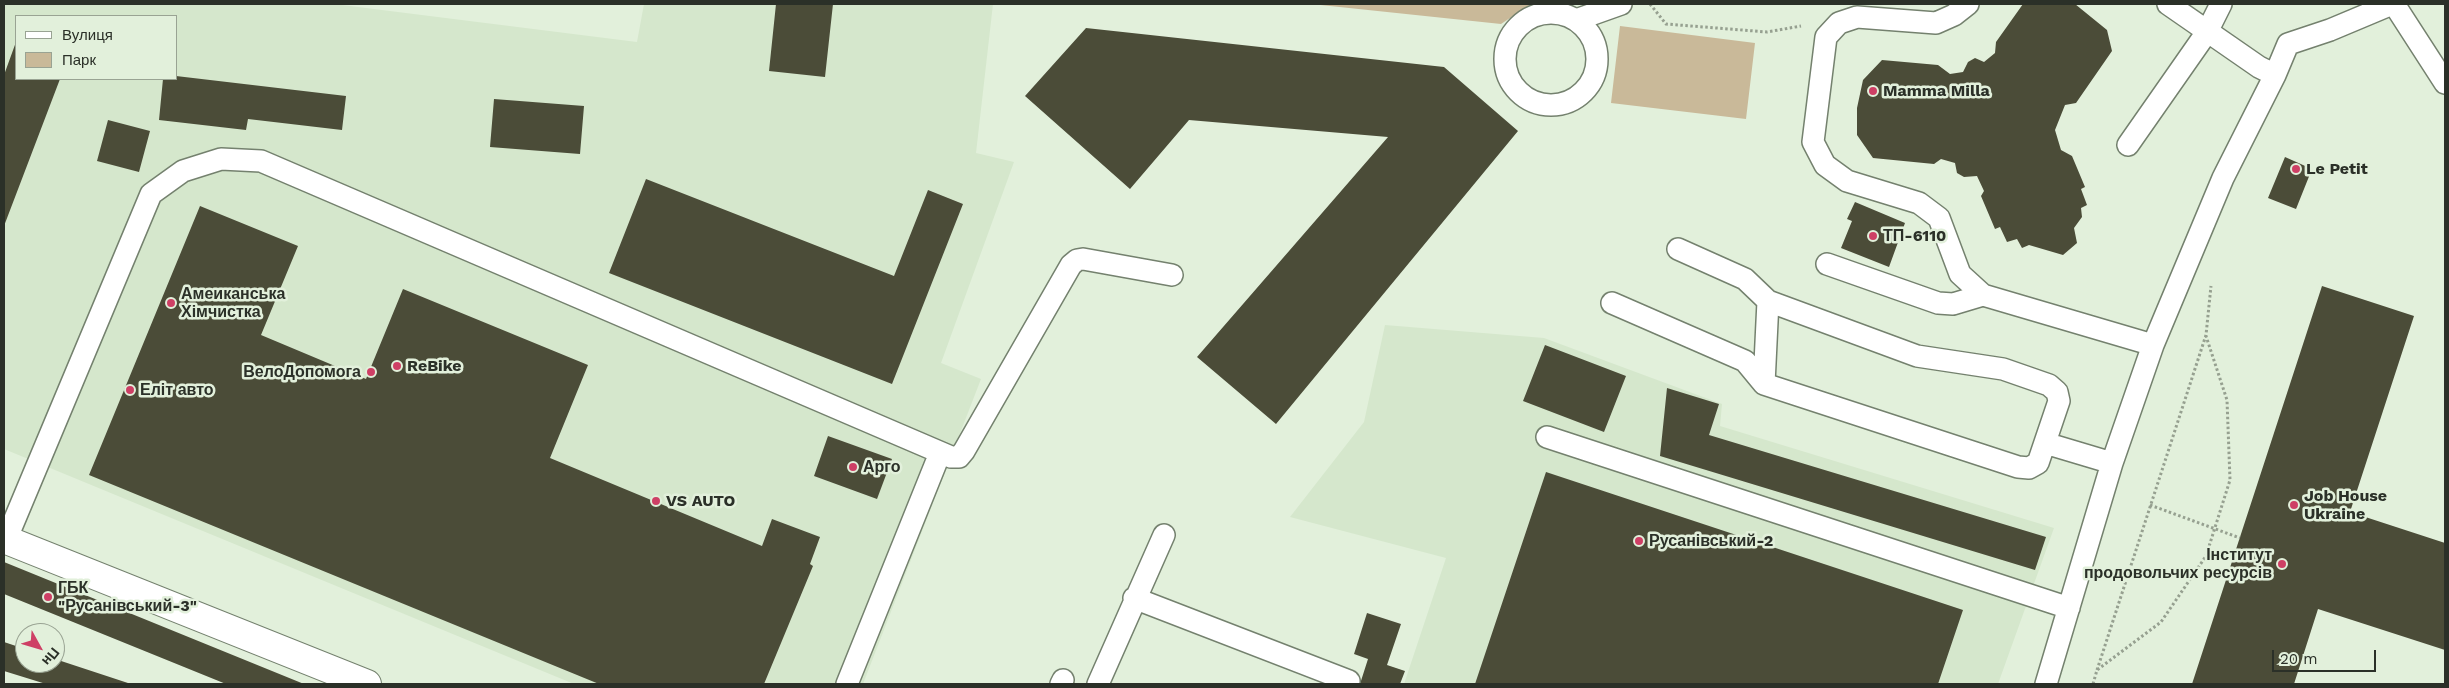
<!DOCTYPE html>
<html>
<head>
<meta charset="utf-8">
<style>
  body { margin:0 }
  #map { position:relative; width:2449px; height:688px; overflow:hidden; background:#e2f0db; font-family:"Work Sans",sans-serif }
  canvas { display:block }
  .frame { position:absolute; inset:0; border:5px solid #2b3028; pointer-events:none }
  .legend { position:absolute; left:15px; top:15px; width:162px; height:65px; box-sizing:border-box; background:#e2f0db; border:1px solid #99a393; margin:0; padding:6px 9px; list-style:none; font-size:15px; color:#2b3028 }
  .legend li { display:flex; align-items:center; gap:10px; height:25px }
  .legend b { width:25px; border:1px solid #99a393 }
  .north { position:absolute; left:15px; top:623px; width:50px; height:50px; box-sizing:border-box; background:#e2f0db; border:1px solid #99a393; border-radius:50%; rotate:129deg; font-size:14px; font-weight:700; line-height:20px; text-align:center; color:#2b3028 }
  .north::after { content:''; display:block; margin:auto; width:18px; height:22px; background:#ce3f65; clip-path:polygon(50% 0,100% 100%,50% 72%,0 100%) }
  .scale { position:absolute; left:2272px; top:650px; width:104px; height:22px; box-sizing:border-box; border:2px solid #2b3028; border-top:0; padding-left:6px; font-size:15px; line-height:18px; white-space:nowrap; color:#2b3028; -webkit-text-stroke:4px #e2f0db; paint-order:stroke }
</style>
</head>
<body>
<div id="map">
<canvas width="2449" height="688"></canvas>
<div class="frame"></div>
<ul class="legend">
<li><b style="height:6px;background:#fff"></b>Вулиця</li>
<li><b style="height:14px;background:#c9b999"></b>Парк</li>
</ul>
<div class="north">Пн</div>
<div class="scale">20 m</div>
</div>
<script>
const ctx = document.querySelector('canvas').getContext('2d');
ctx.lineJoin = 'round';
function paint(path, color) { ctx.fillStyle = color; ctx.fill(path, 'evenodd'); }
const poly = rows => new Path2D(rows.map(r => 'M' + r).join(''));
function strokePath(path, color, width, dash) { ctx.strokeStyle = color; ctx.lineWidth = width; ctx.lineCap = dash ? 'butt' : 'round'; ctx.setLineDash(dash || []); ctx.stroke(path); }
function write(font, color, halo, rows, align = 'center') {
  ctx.font = font + ' "Work Sans",sans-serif'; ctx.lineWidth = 5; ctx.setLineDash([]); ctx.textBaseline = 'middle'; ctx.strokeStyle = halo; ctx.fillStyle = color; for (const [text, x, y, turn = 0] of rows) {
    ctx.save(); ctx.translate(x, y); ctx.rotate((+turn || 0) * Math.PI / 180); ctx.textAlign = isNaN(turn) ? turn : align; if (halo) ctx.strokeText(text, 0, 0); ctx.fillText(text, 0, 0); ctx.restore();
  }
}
const built = poly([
  [4,4,334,4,637,42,644,4,993,4,976,153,1014,162,941,363,981,379,863,684,574,684,4,449],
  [16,16,176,16,176,79,16,79],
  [1385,325,1544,338,1722,404,1720,426,2054,528,1998,684,1404,684,1446,558,1290,517,1364,422]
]);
const green = poly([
  [1311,4,1531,4,1501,24],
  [1620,26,1755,43,1746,119,1611,103]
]);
const building = poly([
  [776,4,833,4,825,77,769,71],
  [2023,4,2075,4,2107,30,2112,51,2076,103,2065,105,2055,130,2061,150,2072,156,2085,187,2081,189,2087,205,2081,208,2082,217,2074,228,2077,243,2063,255,2029,245,2022,248,2017,239,2007,242,2000,227,1995,229,1981,196,1984,191,1977,176,1964,177,1957,173,1955,163,1941,159,1934,164,1873,158,1857,135,1857,108,1863,80,1882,60,1938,65,1950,74,1963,72,1968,62,1975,58,1984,62,1995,53,1996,42],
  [1086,28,1444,67,1518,131,1276,424,1197,357,1388,137,1189,120,1130,189,1025,96],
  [16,42,16,79,60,79,4,226,4,75],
  [176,76,346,96,342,130,248,119,246,130,159,120,163,79,176,79],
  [494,99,584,106,580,154,490,147],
  [108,120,150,131,139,172,97,161],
  [2285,157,2312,169,2296,209,2268,198],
  [646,179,894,276,928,190,963,204,892,384,609,273],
  [1855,202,1905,223,1889,267,1841,248,1852,221,1847,219],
  [200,206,298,246,261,335,366,379,403,289,588,365,550,458,762,546,772,519,820,537,810,564,813,566,764,684,599,684,89,475],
  [2322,286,2414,316,2350,512,2445,543,2445,650,2318,609,2294,684,2192,684],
  [1545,345,1626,376,1604,432,1523,401],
  [1667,388,1719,404,1709,435,2046,537,2035,570,1660,456],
  [828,436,892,459,877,499,814,476],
  [1546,472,1963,610,1938,684,1475,684],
  [4,562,304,684,226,684,4,594],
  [1367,613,1401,624,1387,665,1405,671,1400,684,1360,684,1368,659,1354,654],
  [4,642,25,649,25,663,55,663,55,659,131,684,46,684,4,671]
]);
const path = poly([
  [1650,4,1666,24,1767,32,1801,26],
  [2150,505,2240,538],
  [2097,670,2206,335,2211,286],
  [2093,684,2097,670,2161,622,2206,556,2230,480,2227,400,2206,336]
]);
const lane = poly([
  [1968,4,1954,15,1936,23,1857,17,1839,23,1826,37,1813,142,1825,165,1847,181,1919,203,1939,218,1960,274,1983,295,2153,345],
  [2168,4,2259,67,2275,75],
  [2394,4,2445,83],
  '1505 59a46 46 0 1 1 92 0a46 46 0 1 1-92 0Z',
  [1576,20,1621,4],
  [2128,145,2207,32,2221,4],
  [1827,264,1938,303,1953,304,1983,295],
  [1612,303,1745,361,1764,384,2018,467,2029,468,2038,463,2059,401,2057,392,2049,385,2003,369,1917,356,1768,301,1745,279,1678,249],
  [1764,384,1768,301],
  [1547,437,2069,608],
  [2045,443,2112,463],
  [6,540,151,194,183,171,221,159,261,161,951,457,959,457,964,451,1071,265,1077,260,1083,259,1172,275],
  [1134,598,1349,681],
  [847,684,940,453],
  [1061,684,1063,680],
  [1098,684,1164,535],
  [2046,684,2112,463,2153,345,2223,178,2275,75,2288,44,2330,30,2392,4]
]);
const secondary = poly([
  [4,539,367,684]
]);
const markers = [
  [1873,91,5,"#ce3f65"],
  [2296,169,5,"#ce3f65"],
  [1873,236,5,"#ce3f65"],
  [171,303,5,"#ce3f65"],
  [397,366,5,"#ce3f65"],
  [371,372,5,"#ce3f65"],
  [130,390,5,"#ce3f65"],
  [853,467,5,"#ce3f65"],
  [656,501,5,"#ce3f65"],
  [2294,505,5,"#ce3f65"],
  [1639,541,5,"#ce3f65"],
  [2282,564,5,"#ce3f65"],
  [48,597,5,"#ce3f65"]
];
const poiNames = [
  ["Mamma Milla",1883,91],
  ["Le Petit",2306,169],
  ["ТП-6110",1883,236],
  ["Амеиканська",181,294],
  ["Хімчистка",181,312],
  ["ReBike",407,366],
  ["ВелоДопомога",361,372,"right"],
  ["Еліт авто",140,390],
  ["Арго",863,467],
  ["Job House",2304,496],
  ["Ukraine",2304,514],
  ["VS AUTO",666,501],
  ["Русанівський-2",1649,541],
  ["Інститут",2272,555,"right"],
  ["продовольчих ресурсів",2272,573,"right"],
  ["ГБК",58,588],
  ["\"Русанівський-3\"",58,606]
];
paint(built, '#d5e7cc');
paint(green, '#c9b999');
paint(building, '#4b4c38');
strokePath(lane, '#74816e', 24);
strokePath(secondary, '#74816e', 30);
strokePath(path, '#96a090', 3, [2.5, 2.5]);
strokePath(lane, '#fff', 21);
strokePath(secondary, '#fff', 28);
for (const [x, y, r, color] of markers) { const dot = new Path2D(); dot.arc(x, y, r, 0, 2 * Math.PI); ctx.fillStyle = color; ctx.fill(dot); strokePath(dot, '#e2f0db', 2); }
write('bold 16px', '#2b3028', '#e2f0db', poiNames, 'left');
</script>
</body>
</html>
